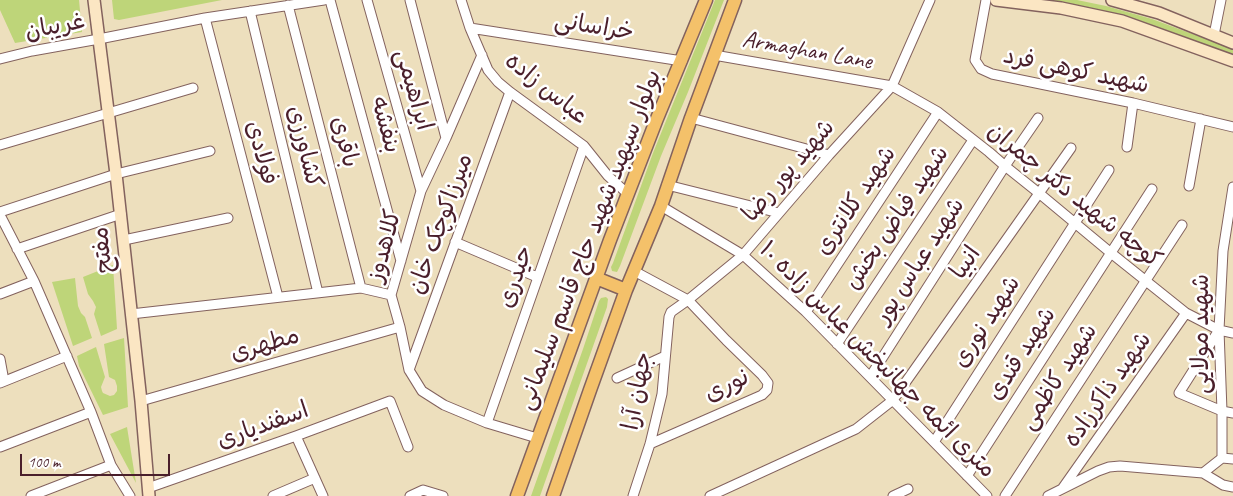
<!DOCTYPE html>
<html>
<head>
<meta charset="utf-8">
<style>
  body { margin:0 }
  #map { position:relative; width:1233px; height:496px; overflow:hidden; background:#eddfbd; font-family:Caveat,sans-serif }
  canvas { display:block }
  .scale { position:absolute; left:20px; top:454px; width:150px; height:22px; box-sizing:border-box; border:2px solid #4a1f2b; border-top:0; padding-left:6px; font-size:15px; line-height:18px; white-space:nowrap; color:#4a1f2b; -webkit-text-stroke:4px #fff; paint-order:stroke }
</style>
</head>
<body>
<div id="map">
<canvas width="1233" height="496"></canvas>
<div class="scale">100 m</div>
</div>
<script>
const ctx = document.querySelector('canvas').getContext('2d');
ctx.lineJoin = 'round';
function paint(path, color) { ctx.fillStyle = color; ctx.fill(path, 'evenodd'); }
const poly = rows => new Path2D(rows.map(r => 'M' + r).join(''));
function strokePath(path, color, width, dash) { ctx.strokeStyle = color; ctx.lineWidth = width; ctx.lineCap = dash ? 'butt' : 'round'; ctx.setLineDash(dash || []); ctx.stroke(path); }
function write(font, color, halo, rows, align = 'center') {
  ctx.font = font + ' Caveat,"Playpen Sans Arabic",sans-serif'; ctx.lineWidth = 5; ctx.setLineDash([]); ctx.textBaseline = 'middle'; ctx.strokeStyle = halo; ctx.fillStyle = color; for (const [text, x, y, turn = 0] of rows) {
    ctx.save(); ctx.translate(x, y); ctx.rotate((+turn || 0) * Math.PI / 180); ctx.textAlign = isNaN(turn) ? turn : align; if (halo) ctx.strokeText(text, 0, 0); ctx.fillText(text, 0, 0); ctx.restore();
  }
}
const green = poly([
  [0,0,79,0,82,32,15,43,0,10],
  [112,0,222,0,119,20,114,19],
  [715,0,724,0,688,92,661,156,620,266,617,272,612,271,611,267,613,263,653,153],
  [1037,0,1077,0,1106,6,1152,19,1233,49,1233,56],
  [113,265,117,329,101,336,94,314,96,307,93,301,88,294,83,277],
  [75,278,78,306,81,313,85,317,92,338,73,346,52,282],
  [606,297,608,299,607,307,540,496,531,496,583,349,599,301,601,298],
  [124,338,128,407,103,415,79,366,77,356,96,347,105,377,101,387,102,391,103,393,110,396,114,395,117,391,117,386,115,380,109,377,104,344],
  [127,427,136,483,110,434]
]);
const street = poly([
  [330,0,401,261],
  [367,0,421,191],
  [410,0,446,138],
  [461,0,470,28,488,70,498,82,510,92,584,146,608,176,628,194],
  [986,0,975,60,981,69,992,74,1133,103,1233,127],
  [288,5,361,288],
  [250,11,318,293],
  [205,18,278,297],
  [470,28,682,61],
  [1214,35,1221,0],
  [482,55,446,138,421,191,391,295,400,327,409,370,422,391,444,405,487,423,537,438],
  [714,55,892,86,938,112,989,152,1005,166,1040,194,1111,253,1186,313,1219,330,1233,333],
  [0,59,32,51,99,39,205,18,324,0],
  [691,118,829,155],
  [0,145,193,88],
  [1127,147,1133,103],
  [667,185,779,213],
  [1189,186,1201,119],
  [661,206,743,255,806,312,987,496],
  [0,212,116,174,210,151],
  [0,215,34,281,91,412,111,465,130,496],
  [124,240,228,218],
  [455,242,537,277],
  [17,249,121,214],
  [634,271,688,300,743,255,829,155,892,86,930,0],
  [0,294,34,281],
  [806,312,938,112],
  [131,314,361,288,391,295],
  [1219,330,1179,393,1222,411,1233,413],
  [837,344,973,140],
  [0,359,4,381],
  [409,370,510,92],
  [870,377,1005,166,1038,118],
  [617,378,665,356],
  [0,383,67,356],
  [141,401,400,327],
  [487,423,584,146],
  [296,436,323,496],
  [934,442,1109,170],
  [0,447,91,412],
  [1222,458,1233,459],
  [1203,473,1222,458,1222,411,1219,330,1223,251,1233,187],
  [967,476,1152,189],
  [148,488,296,436,390,401,408,447],
  [1062,489,1186,313],
  [31,496,111,465],
  [273,496,315,478],
  [410,496,423,490,443,496],
  [633,496,650,444,662,394,669,317,671,312,688,300,726,340,762,375,768,383,767,390,762,395,650,444],
  [710,496,856,429,893,400,1071,148],
  [893,496,908,489],
  [1005,496,1182,225],
  [1048,496,1098,471,1109,467,1120,466,1203,473,1223,485,1233,487]
]);
const secondary = poly([
  [94,0,116,174,141,401,149,496],
  [996,0,1061,8,1122,21,1233,61],
  [1112,0,1159,13,1233,43]
]);
const primary = poly([
  [596,278,626,290],
  [517,496,610,240,656,121,706,0],
  [553,496,590,390,626,290,661,206,691,118,735,0]
]);
const streetNames = [
  ["غریبان",55,27,-11],
  ["خراسانی",594,27,9],
  ["Armaghan Lane",807,51,10],
  ["شهید کوهی فرد",1076,71,12],
  ["عباس زاده",546,89,39],
  ["ابراهیمی",413,90,74],
  ["بنفشه",385,125,75],
  ["باقری",344,142,76],
  ["کشاورزی",304,147,76],
  ["فولادی",261,153,75],
  ["شهید پور رضا",789,171,-49],
  ["کوچه شهید دکتر چمران",1074,196,39],
  ["شهید کلانتری",856,201,-56],
  ["شهید فیاض بخش",897,218,-56],
  ["میرزاکوچک خان",441,224,-70],
  ["بولوار سپهبد شهید حاج قاسم سلیمانی",590,240,-69],
  ["کلاهدوز",385,246,-75],
  ["مفتح",103,250,-96],
  ["شهید عباس پور",920,261,-57],
  ["انبیا",966,263,-55],
  ["حیدری",516,277,-71],
  ["شهید نوری",987,322,-57],
  ["شهید مولایی",1202,334,-90],
  ["مطهری",265,345,-16],
  ["شهید قندی",1022,354,-57],
  ["۱۰ متری ائمه جهانبخش عباس زاده",877,360,45],
  ["شهید کاظمی",1059,377,-57],
  ["نوری",727,386,-26],
  ["شهید ذاکرزاده",1108,390,-55],
  ["جهان آرا",638,391,-80],
  ["اسفندیاری",263,426,-20]
];
paint(green, '#bed579');
strokePath(street, '#83625e', 11);
strokePath(secondary, '#83625e', 14);
strokePath(primary, '#83625e', 15);
strokePath(street, '#fff', 9);
strokePath(secondary, '#fbe6c3', 11);
strokePath(primary, '#f4c16a', 12);
write('24px', '#4a1f2b', '#fff', streetNames);
</script>
</body>
</html>
